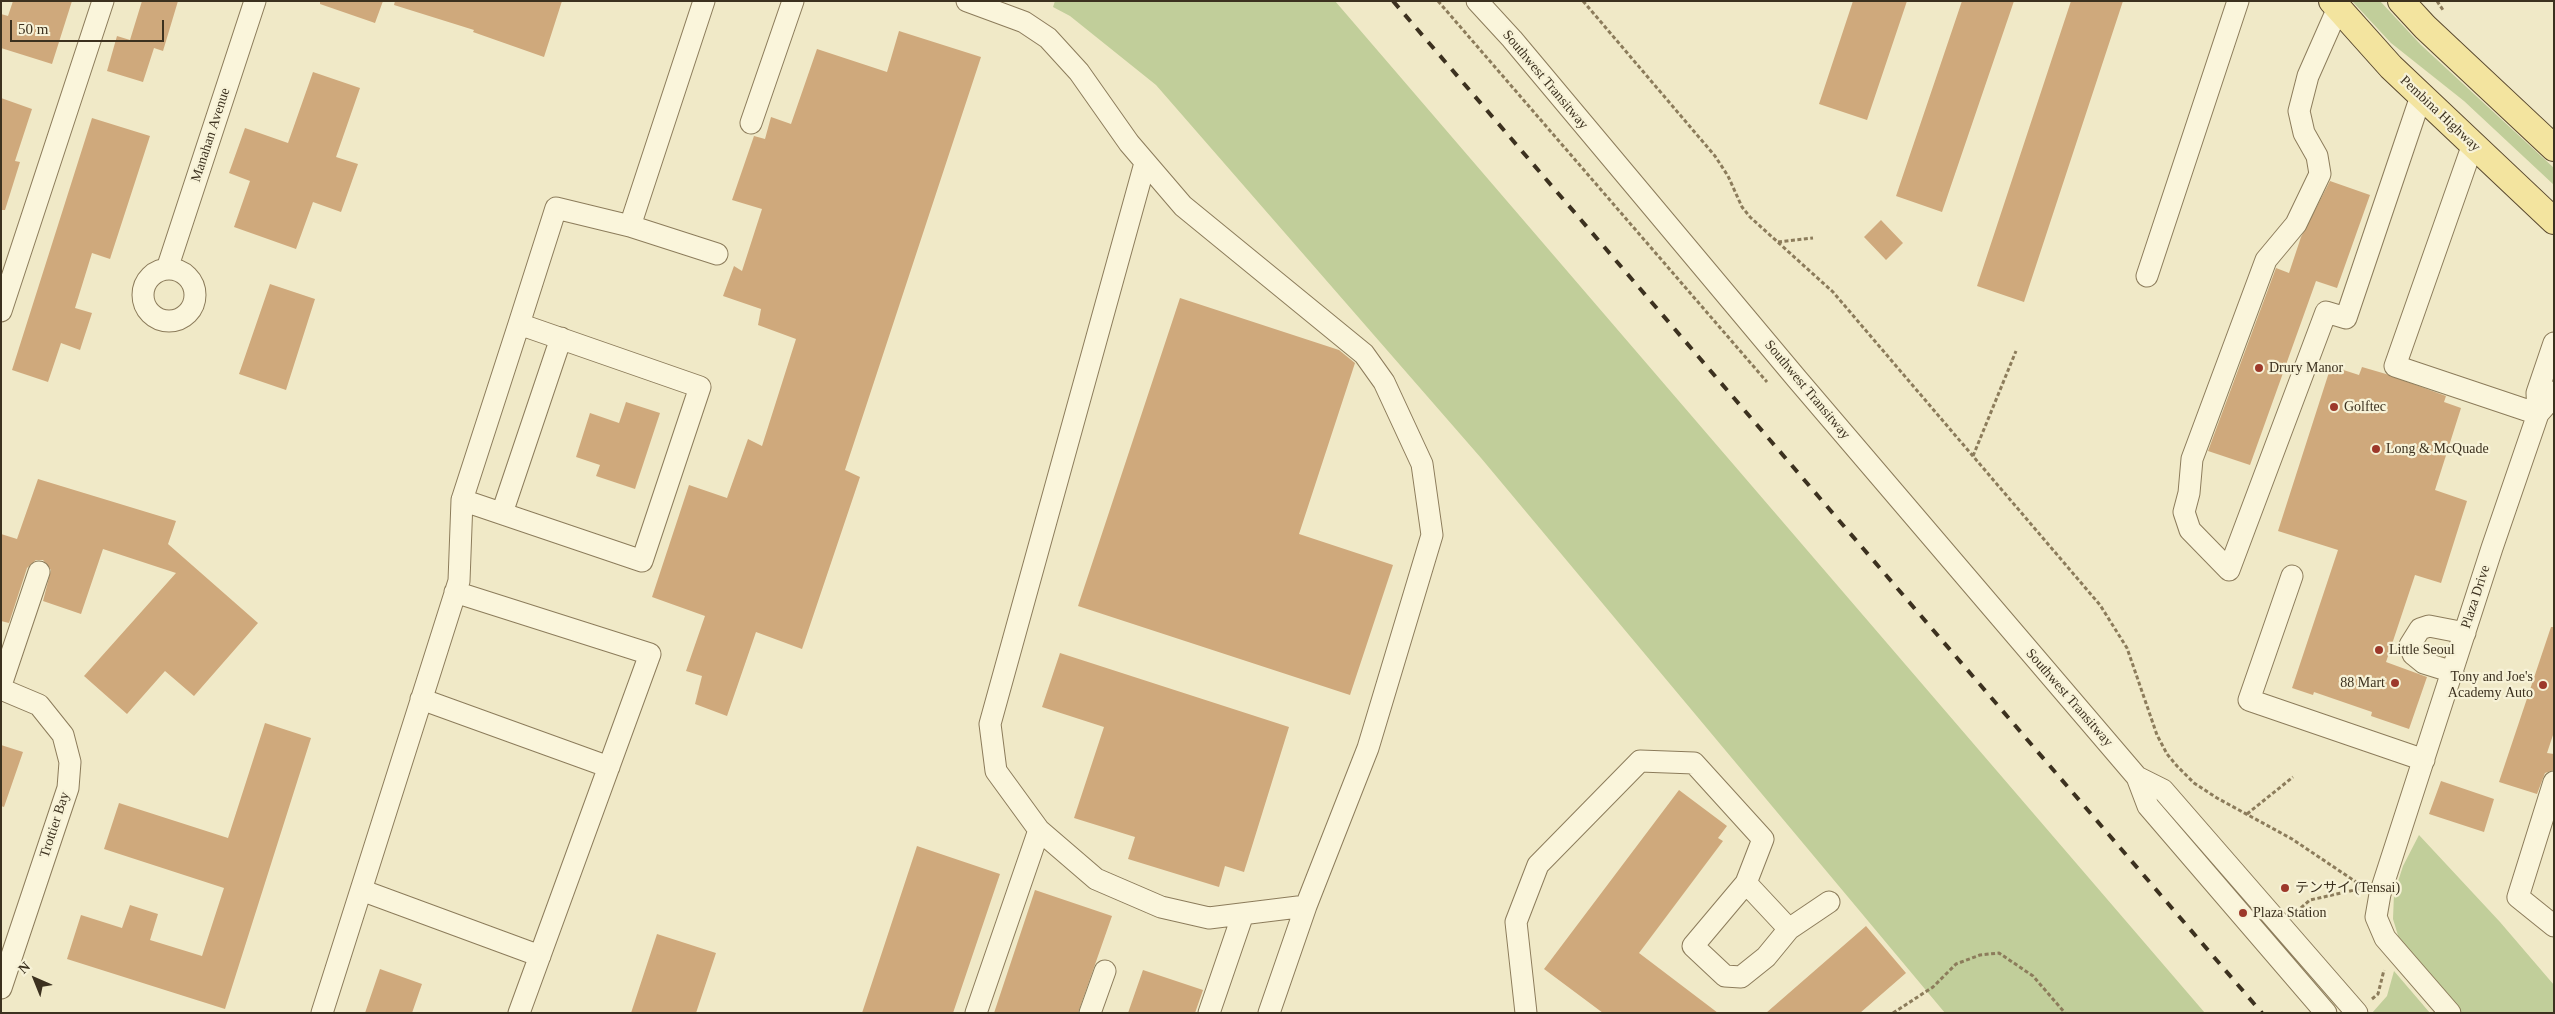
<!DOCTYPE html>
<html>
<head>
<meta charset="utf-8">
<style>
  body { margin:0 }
  #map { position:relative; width:2555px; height:1014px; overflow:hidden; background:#f0e9c7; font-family:"Times New Roman",serif }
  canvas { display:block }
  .frame { position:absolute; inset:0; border:2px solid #3c311f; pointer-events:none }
  .north { position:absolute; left:10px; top:954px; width:50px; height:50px; -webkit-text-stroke:4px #f7f2d7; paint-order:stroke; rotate:316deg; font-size:14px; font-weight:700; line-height:20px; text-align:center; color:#3c311f }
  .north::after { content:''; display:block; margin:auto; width:18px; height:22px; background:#3c311f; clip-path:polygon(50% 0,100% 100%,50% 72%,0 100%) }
  .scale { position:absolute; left:10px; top:20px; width:154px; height:22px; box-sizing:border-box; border:2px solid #3c311f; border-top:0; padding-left:6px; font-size:15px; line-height:18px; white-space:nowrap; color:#3c311f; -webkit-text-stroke:4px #f7f2d7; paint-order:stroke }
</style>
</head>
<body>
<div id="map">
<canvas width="2555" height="1014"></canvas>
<div class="frame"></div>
<div class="north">N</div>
<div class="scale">50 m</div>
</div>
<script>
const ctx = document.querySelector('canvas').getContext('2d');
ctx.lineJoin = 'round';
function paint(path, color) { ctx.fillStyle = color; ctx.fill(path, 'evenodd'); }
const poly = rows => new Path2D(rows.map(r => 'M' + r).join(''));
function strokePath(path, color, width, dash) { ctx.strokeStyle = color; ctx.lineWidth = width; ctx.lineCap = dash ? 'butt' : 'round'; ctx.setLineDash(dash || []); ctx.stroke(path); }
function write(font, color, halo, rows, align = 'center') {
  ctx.font = font + ' "Times New Roman","Noto Sans JP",serif'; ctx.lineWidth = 4.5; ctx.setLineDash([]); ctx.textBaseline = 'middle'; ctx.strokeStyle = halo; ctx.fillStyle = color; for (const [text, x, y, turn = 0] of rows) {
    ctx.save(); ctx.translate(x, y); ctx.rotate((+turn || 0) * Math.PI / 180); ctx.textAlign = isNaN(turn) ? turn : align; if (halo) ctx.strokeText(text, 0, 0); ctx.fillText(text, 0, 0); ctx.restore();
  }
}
const green = poly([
  [1055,1,1335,1,2205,1013,1945,1013,1481,458,1156,85,1070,16,1053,7],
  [2352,1,2380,1,2421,45,2554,168,2554,185,2464,101,2391,43],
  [2419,835,2500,922,2554,985,2554,1013,2457,1013,2400,942,2393,919,2394,894,2403,866],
  [2394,971,2430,1013,2372,1013,2387,996]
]);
const building = poly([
  [13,1,72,1,52,64,1,48,1,14,8,16],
  [142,1,178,1,163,51,154,48,143,82,107,71,117,36,130,40],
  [320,1,383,1,375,23,320,4],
  [395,1,562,1,544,57,473,32,474,30,394,5],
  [1853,1,1907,1,1867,120,1819,104],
  [1962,1,2014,1,1942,212,1896,196],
  [2071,1,2123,1,2024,302,1977,286],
  [899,31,981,57,845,470,860,477,802,649,756,632,727,716,695,704,702,676,686,671,705,616,652,597,689,485,727,498,748,439,762,446,796,339,758,325,761,309,723,296,734,266,742,271,762,209,732,200,754,136,765,139,771,117,791,124,817,49,887,72],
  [313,72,360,88,336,157,358,164,341,212,313,202,296,249,234,227,250,181,229,173,245,128,288,143],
  [1,98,32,109,15,161,20,162,5,210,1,210],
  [92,118,150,136,110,259,92,253,75,308,92,313,80,350,61,343,48,382,12,370],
  [2330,181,2370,195,2337,288,2316,281,2250,465,2208,451,2276,268,2289,273,2301,237],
  [1881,220,1903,243,1886,260,1864,237],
  [270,284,315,299,286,390,239,374],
  [1180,298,1339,350,1355,363,1299,534,1393,565,1350,695,1078,606],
  [2331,366,2359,375,2362,367,2386,374,2446,396,2444,402,2461,408,2435,490,2467,501,2441,583,2415,575,2386,662,2427,677,2409,729,2371,716,2372,712,2314,692,2313,695,2292,688,2338,550,2278,531],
  [626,402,660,413,635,489,596,476,600,465,576,457,590,413,619,423],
  [38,479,176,521,168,544,258,623,194,696,165,671,127,714,84,676,176,573,103,549,81,614,43,601,51,570,43,560,36,560,27,568,9,623,1,621,1,534,17,539],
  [2551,627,2554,627,2554,732,2547,753,2554,754,2554,770,2545,773,2537,794,2499,782],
  [1060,653,1289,727,1244,872,1225,866,1219,887,1128,859,1135,837,1074,818,1104,727,1042,707],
  [265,723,311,738,225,1009,67,959,81,915,122,928,130,905,158,914,150,940,202,956,224,888,104,849,119,803,228,838],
  [1,745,23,752,4,807,1,806],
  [2441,781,2494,799,2484,832,2429,814],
  [1679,790,1727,826,1718,838,1723,841,1639,953,1718,1013,1603,1013,1544,969],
  [917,846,1000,874,953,1013,862,1013],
  [1035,890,1112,916,1078,1013,994,1013],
  [1866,926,1906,973,1860,1013,1766,1013],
  [657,934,716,953,696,1013,631,1013],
  [380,969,422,984,412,1013,365,1013],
  [1143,970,1203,990,1195,1013,1128,1013]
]);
const path = poly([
  [1438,1,1767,382],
  [1583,1,1715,156,1728,176,1742,207,1750,217,1833,292,2100,605,2127,648,2157,735,2167,754,2177,766,2194,783,2217,798,2292,839,2362,886],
  [2437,1,2443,10],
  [1778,242,1813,238],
  [1973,456,2016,351],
  [2247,814,2293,777],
  [2296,912,2310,900,2359,889],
  [2372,999,2378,994,2384,970],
  [1893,1013,1933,987,1956,964,1980,955,1999,953,2033,976,2065,1013]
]);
const minor = poly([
  [967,1,1024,22,1048,38,1079,72,1129,143,1183,206,1364,354,1384,382,1422,464,1432,535,1368,748,1306,906,1269,1013],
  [1477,1,1512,39,1797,379,2137,777,2148,806,2326,1013],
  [2338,8,2308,76,2299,111,2304,133,2317,156,2320,174,2296,224,2266,260,2192,459,2189,493,2184,512,2190,530,2229,570,2326,312,2346,318,2421,96],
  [751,123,793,1],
  [2473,144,2395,366,2538,414],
  [1145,163,990,724,996,771,1039,830,1096,879,1161,907,1209,918,1306,906],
  [630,226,717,254],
  '143 295a26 26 0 1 1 52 0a26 26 0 1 1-52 0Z',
  [167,269,255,1],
  [2147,276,2238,1],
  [1,311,103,1],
  [519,324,700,387,642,561,462,500,519,324,556,208,630,226,704,1],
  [2538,414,2537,393,2554,343],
  [502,513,561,338],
  [2292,576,2249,700,2424,760],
  [455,592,650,654,519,1013],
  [2453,672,2424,663,2413,654,2410,645,2420,629,2429,626,2465,633],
  [1,685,39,572],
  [1,689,39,705,63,735,70,762,68,788,1,988],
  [421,699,609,767],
  [2137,777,2163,790,2357,1013],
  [2554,782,2518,897,2554,926],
  [361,890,540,956],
  [1789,929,1829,902],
  [322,1013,459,581,462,500],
  [976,1013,1039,830],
  [1090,1013,1105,971],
  [1209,1013,1243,914],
  [1526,1013,1516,922,1538,865,1640,761,1694,763,1763,839,1746,883,1693,946,1725,976,1741,977,1766,957,1789,929,1746,883],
  [2450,1013,2385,938,2376,917,2380,894,2492,548,2538,414,2552,398,2554,392]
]);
const major = poly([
  [2332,1,2391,67,2554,221],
  [2401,1,2425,27,2554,148]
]);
const rail = poly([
  [1393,1,2262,1013]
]);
const markers = [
  [2259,368,5,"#9d382a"],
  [2334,407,5,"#9d382a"],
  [2376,449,5,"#9d382a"],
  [2379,650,5,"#9d382a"],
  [2395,683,5,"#9d382a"],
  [2543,685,5,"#9d382a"],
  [2285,888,5,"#9d382a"],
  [2243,913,5,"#9d382a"]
];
const streetNames = [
  ["Southwest Transitway",1545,80,50],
  ["Pembina Highway",2440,114,43],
  ["Manahan Avenue",211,135,-72],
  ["Southwest Transitway",1807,390,50],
  ["Plaza Drive",2476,597,-72],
  ["Southwest Transitway",2069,698,49],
  ["Trottier Bay",55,825,-72]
];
const poiNames = [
  ["Drury Manor",2269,368],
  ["Golftec",2344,407],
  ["Long & McQuade",2386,449],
  ["Little Seoul",2389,650],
  ["Tony and Joe's",2533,677,"right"],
  ["Academy Auto",2533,693,"right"],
  ["88 Mart",2385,683,"right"],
  ["テンサイ (Tensai)",2295,888],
  ["Plaza Station",2253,913]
];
paint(green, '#c1ce9a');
paint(building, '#cfa97c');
strokePath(minor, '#8c7c5b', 23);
strokePath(major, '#5a492f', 28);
strokePath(path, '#8c7c5b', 3, [4, 2.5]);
strokePath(minor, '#faf5db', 21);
strokePath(major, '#f3e49f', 26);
strokePath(rail, '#3c311f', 4, [9, 9]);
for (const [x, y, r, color] of markers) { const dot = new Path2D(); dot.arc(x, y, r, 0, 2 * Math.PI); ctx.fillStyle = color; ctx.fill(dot); strokePath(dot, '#f7f2d7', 2); }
write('14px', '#3c311f', '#f7f2d7', streetNames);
write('14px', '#3c311f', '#f7f2d7', poiNames, 'left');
</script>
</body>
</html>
